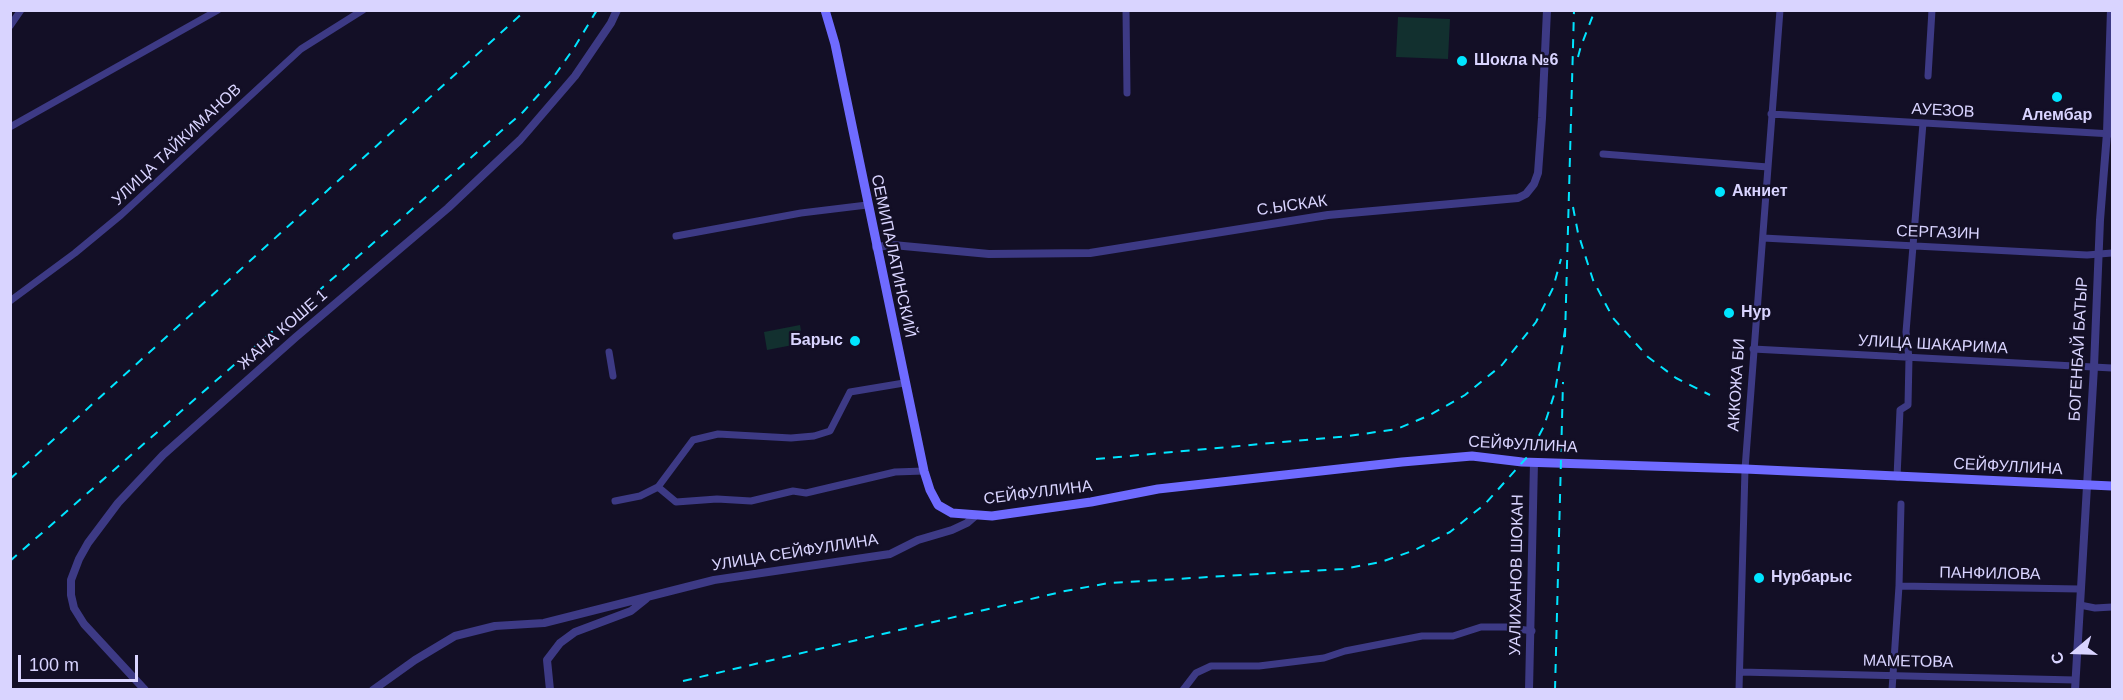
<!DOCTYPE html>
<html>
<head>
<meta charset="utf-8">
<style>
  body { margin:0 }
  #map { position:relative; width:2123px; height:700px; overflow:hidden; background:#130f26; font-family:Arial,sans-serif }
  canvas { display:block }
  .frame { position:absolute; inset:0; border:12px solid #d9d4ff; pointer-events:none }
  .north { position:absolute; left:2045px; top:622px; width:60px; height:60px; -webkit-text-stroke:4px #130f26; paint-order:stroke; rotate:251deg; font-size:16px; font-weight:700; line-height:24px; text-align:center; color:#d9d4ff }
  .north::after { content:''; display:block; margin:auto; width:21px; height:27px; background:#d9d4ff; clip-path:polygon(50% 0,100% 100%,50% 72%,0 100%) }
  .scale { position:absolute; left:18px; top:655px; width:120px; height:27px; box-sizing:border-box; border:3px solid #d9d4ff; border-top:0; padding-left:8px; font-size:18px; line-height:21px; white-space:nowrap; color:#d9d4ff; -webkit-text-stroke:4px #130f26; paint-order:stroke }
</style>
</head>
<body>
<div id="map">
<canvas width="2123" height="700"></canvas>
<div class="frame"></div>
<div class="north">С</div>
<div class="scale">100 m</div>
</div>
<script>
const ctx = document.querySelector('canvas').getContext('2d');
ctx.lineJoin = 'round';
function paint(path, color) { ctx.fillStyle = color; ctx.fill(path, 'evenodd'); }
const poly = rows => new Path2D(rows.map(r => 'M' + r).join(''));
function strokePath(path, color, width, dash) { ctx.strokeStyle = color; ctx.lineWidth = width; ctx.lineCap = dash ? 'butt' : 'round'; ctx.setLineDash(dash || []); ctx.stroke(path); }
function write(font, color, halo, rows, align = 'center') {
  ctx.font = font + ' Arial,sans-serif'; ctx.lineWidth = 5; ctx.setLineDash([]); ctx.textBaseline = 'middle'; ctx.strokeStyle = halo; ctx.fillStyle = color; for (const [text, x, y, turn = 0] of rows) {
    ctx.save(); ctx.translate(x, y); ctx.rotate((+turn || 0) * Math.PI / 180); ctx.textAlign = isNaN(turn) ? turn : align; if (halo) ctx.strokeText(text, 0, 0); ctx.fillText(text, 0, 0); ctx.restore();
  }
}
const green = poly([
  [1398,17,1450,19,1448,59,1396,57],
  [800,325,803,343,767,350,764,332]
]);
const minor = poly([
  [1126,10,1127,93],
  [10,26,21,10],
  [1928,76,1932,10],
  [1771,114,2112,134],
  [10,127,218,10],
  [1603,154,1768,167],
  [676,236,801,213,867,205],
  [1763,238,2087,255,2112,253],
  [10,301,75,253,121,215,301,49,363,10],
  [1753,349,2112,368],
  [609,352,613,376],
  [1897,477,1900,410,1908,405,1909,358,1906,332,1923,123],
  [658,487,676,502,717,499,751,501,793,491,806,493,895,472,924,471],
  [615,501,640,496,658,487,693,440,718,434,791,438,814,436,830,431,850,392,904,383],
  [1899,586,2080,589],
  [2080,605,2095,608,2112,607],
  [1740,672,2075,680],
  [1183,690,1196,673,1211,666,1259,666,1324,658,1345,651,1422,636,1453,636,1481,627,1506,627,1532,631],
  [1739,690,1745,469,1780,10],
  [1892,690,1899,586,1901,504]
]);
const tertiary = poly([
  [876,247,893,245,989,254,1090,253,1328,215,1518,198,1526,194,1534,184,1538,173,1542,118,1547,10],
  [145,690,84,624,74,608,71,595,71,580,79,559,88,543,118,503,163,455,296,337,448,208,520,140,575,76,611,23,617,10],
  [373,690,415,660,455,636,495,626,544,623,714,580,890,554,918,540,952,530,967,523,975,516],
  [550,690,547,660,560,643,575,632,631,611,646,599],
  [1529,690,1534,462],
  [2075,690,2094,367,2100,220,2107,133,2111,10]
]);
const secondary = poly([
  [825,10,835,44,924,471,930,490,938,505,952,513,992,516,1091,502,1158,489,1402,462,1472,456,1522,462,1745,469,2112,486]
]);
const rail = poly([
  [1578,57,1581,46,1595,10],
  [1573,207,1578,233,1593,280,1613,318,1648,357,1676,378,1710,395],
  [1565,337,1574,10],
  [1096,459,1349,436,1397,429,1430,415,1465,395,1502,365,1536,322,1553,288,1561,259],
  [10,479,526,10],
  [10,561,523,112,550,82,574,48,597,10],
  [683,681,1065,591,1109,583,1343,569,1381,562,1415,550,1450,532,1485,504,1529,455,1544,426,1555,392,1565,330],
  [1555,690,1563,382]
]);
const markers = [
  [1462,61,6,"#00e5ff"],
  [2057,97,6,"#00e5ff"],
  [1720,192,6,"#00e5ff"],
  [1729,313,6,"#00e5ff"],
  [855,341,6,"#00e5ff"],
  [1759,578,6,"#00e5ff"]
];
const poiNames = [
  ["Шокла №6",1474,61],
  ["Алембар",2057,116,"center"],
  ["Акниет",1732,192],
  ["Нур",1741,313],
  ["Барыс",843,341,"right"],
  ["Нурбарыс",1771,578]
];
const streetNames = [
  ["АУЕЗОВ",1943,111,3],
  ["УЛИЦА ТАЙКИМАНОВ",177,145,-43],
  ["С.ЫСКАК",1292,206,-8],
  ["СЕРГАЗИН",1938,233,2],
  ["СЕМИПАЛАТИНСКИЙ",893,256,78],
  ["ЖАНА КОШЕ 1",283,330,-41],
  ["УЛИЦА ШАКАРИМА",1933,345,3],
  ["БОГЕНБАЙ БАТЫР",2079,349,-87],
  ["АККОЖА БИ",1737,385,-86],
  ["СЕЙФУЛЛИНА",1523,445,3],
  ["СЕЙФУЛЛИНА",2008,467,3],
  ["СЕЙФУЛЛИНА",1038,493,-7],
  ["УЛИЦА СЕЙФУЛЛИНА",795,553,-9],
  ["ПАНФИЛОВА",1990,574,1],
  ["УАЛИХАНОВ ШОКАН",1517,575,-89],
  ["МАМЕТОВА",1908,662,1]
];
paint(green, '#12302f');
strokePath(minor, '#3d3a85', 7);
strokePath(tertiary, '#3d3a85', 8);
strokePath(secondary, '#6f6bff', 9);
strokePath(rail, '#00e5ff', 2, [9, 8]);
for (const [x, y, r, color] of markers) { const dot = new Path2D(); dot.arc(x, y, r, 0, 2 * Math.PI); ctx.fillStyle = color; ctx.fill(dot); strokePath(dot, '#130f26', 2); }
write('bold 16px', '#d9d4ff', '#130f26', poiNames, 'left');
write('16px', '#d9d4ff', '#130f26', streetNames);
</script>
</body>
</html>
